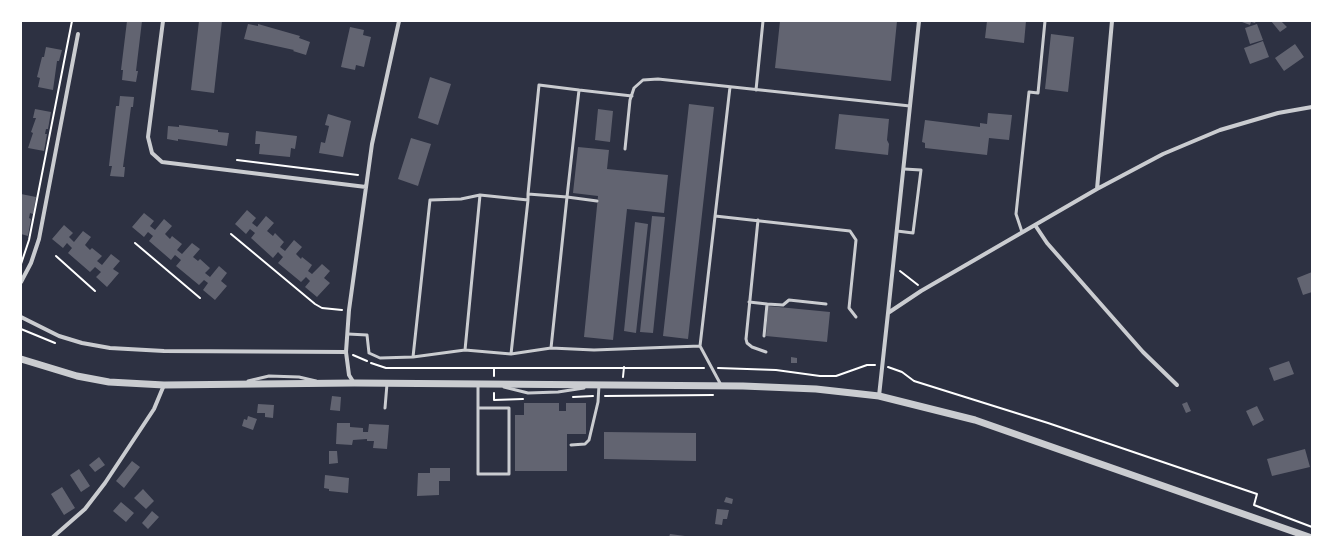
<!DOCTYPE html>
<html>
<head>
<meta charset="utf-8">
<style>
  body { margin:0 }
  #map { position:relative; width:1333px; height:558px; overflow:hidden; background:#2d3142; font-family:"Sofia Sans Condensed",sans-serif }
  canvas { display:block }
  .frame { position:absolute; inset:0; border:22px solid #fff; pointer-events:none }
</style>
</head>
<body>
<div id="map">
<canvas width="1333" height="558"></canvas>
<div class="frame"></div>
</div>
<script>
const ctx = document.querySelector('canvas').getContext('2d');
ctx.lineJoin = 'round';
function paint(path, color) { ctx.fillStyle = color; ctx.fill(path, 'evenodd'); }
const poly = rows => new Path2D(rows.map(r => 'M' + r).join(''));
function strokePath(path, color, width, dash) { ctx.strokeStyle = color; ctx.lineWidth = width; ctx.lineCap = dash ? 'butt' : 'round'; ctx.setLineDash(dash || []); ctx.stroke(path); }
const building = poly([
  [127,21,142,21,136,71,138,71,136,82,122,80,123,70,121,70],
  [199,21,222,21,214,93,191,90],
  [780,21,897,21,891,81,775,68],
  [987,21,1026,21,1024,43,985,38],
  [1243,21,1256,21,1255,23,1251,22,1250,25,1242,22],
  [1271,21,1281,21,1287,27,1280,32],
  [248,24,258,26,258,24,300,36,299,38,310,42,306,55,293,51,294,50,244,39],
  [1257,24,1263,40,1250,44,1245,28],
  [350,27,364,30,363,35,371,37,364,67,356,65,355,70,341,67],
  [1051,34,1074,37,1068,92,1045,89],
  [1263,41,1269,57,1250,64,1244,48],
  [1295,44,1304,57,1284,71,1275,58],
  [46,47,62,50,59,61,57,61,53,90,38,87,40,78,37,77,42,57,44,57],
  [430,77,451,84,438,125,418,118],
  [120,96,134,97,133,107,131,107,123,167,125,167,124,177,110,176,112,166,109,166,116,106,119,106],
  [689,104,714,107,688,339,663,336],
  [35,109,51,112,48,129,46,129,45,134,47,134,44,151,28,148,33,133,31,132,36,118,33,118],
  [598,109,613,111,610,142,595,140],
  [988,113,1012,115,1009,140,989,138,987,155,925,148,925,143,922,142,925,120,980,127,980,123,987,124],
  [328,114,351,121,343,157,319,153,321,142,325,143,329,126,325,125],
  [839,114,889,119,887,140,889,144,888,155,835,149],
  [179,125,218,130,218,132,229,133,227,146,178,139,178,141,167,139,168,126,179,127],
  [256,131,297,136,295,149,291,148,290,157,259,154,260,144,255,144],
  [411,138,431,144,418,186,398,179],
  [578,147,609,150,607,169,668,175,664,213,627,209,613,340,584,337,598,196,573,193],
  [21,194,36,197,33,214,30,213,29,218,31,219,28,236,21,234],
  [247,210,256,218,252,223,257,227,266,216,274,223,267,231,273,236,275,233,284,242,280,247,285,251,294,240,302,247,296,254,301,259,302,257,312,265,308,271,312,274,322,264,330,271,324,278,330,283,317,297,305,287,310,281,306,277,301,282,278,263,283,257,278,252,273,258,251,238,255,233,250,229,246,234,235,224],
  [144,213,154,221,150,226,155,230,164,219,172,226,165,234,170,239,172,236,182,244,177,250,182,254,192,243,200,249,193,257,198,261,200,259,210,268,205,273,210,277,219,266,227,273,221,281,227,286,215,300,203,290,208,283,204,280,199,285,176,266,181,260,175,255,171,260,149,241,153,236,148,232,144,237,132,227],
  [652,216,665,217,653,333,640,332],
  [635,222,648,224,636,333,624,331],
  [64,225,73,233,69,237,74,242,83,231,91,237,85,245,90,250,92,248,102,256,97,261,102,265,111,254,120,261,113,269,119,273,107,287,96,277,101,272,95,267,90,272,68,253,72,248,67,243,63,248,52,239],
  [1312,272,1312,292,1303,295,1297,278],
  [768,306,830,312,827,342,766,336],
  [791,357,797,358,797,363,791,363],
  [1289,361,1294,374,1274,381,1269,368],
  [332,396,341,397,340,411,330,410],
  [1187,402,1191,411,1186,413,1182,404],
  [524,403,559,403,559,411,566,411,566,403,586,403,586,434,567,434,567,471,515,471,515,415,524,415],
  [258,404,274,405,273,418,265,417,265,413,257,413],
  [1257,406,1264,420,1253,426,1246,411],
  [248,416,257,419,253,430,242,426,244,419,247,420],
  [337,423,350,423,350,427,363,428,363,432,368,432,369,424,389,425,387,449,373,448,374,441,367,441,367,439,353,440,352,445,336,444],
  [604,432,696,433,696,461,604,459],
  [1305,449,1310,467,1272,476,1267,459],
  [329,451,337,451,338,463,329,464],
  [99,457,105,465,95,472,89,465],
  [132,461,140,467,124,488,116,481],
  [430,468,450,468,450,481,439,481,439,495,417,496,418,473,430,473],
  [79,469,90,486,81,492,70,475],
  [325,475,349,478,348,493,329,491,329,489,324,488],
  [62,487,75,508,64,515,51,494],
  [143,489,154,501,146,509,134,498],
  [726,497,733,499,732,504,724,502],
  [121,502,134,513,126,522,113,511],
  [717,509,729,510,727,519,723,519,722,525,715,524],
  [152,511,159,517,148,529,142,523],
  [670,534,685,536,685,537,669,537]
]);
const path = poly([
  [237,160,358,175],
  [231,234,315,304,322,308,342,310],
  [135,243,200,298],
  [56,256,95,291],
  [21,264,29,240,72,21],
  [900,271,918,285],
  [21,329,55,343],
  [353,355,367,361],
  [371,363,386,368,704,368],
  [888,367,902,372,914,381,1048,423,1251,492,1257,494,1254,505,1312,527],
  [494,368,494,376],
  [718,368,776,370,820,376,836,376,867,365,875,365],
  [623,377,624,367],
  [494,393,494,400,523,399],
  [605,396,713,395],
  [573,397,593,396]
]);
const service = poly([
  [579,90,632,96],
  [756,90,763,21],
  [625,149,630,100,634,88,643,80,658,79,910,106],
  [528,194,539,85,579,90,567,197,597,201],
  [715,216,850,231,856,240,849,308,856,317],
  [758,220,746,339,747,343,752,347,766,352],
  [897,231,913,233,921,170,904,169],
  [1022,232,1016,214,1029,92,1038,93,1045,21],
  [749,302,767,304,764,336],
  [767,304,783,305,789,300,826,304],
  [348,334,367,335,369,353,380,358,413,357,465,350,480,195,461,199,430,200,413,357],
  [700,346,721,385],
  [551,348,594,350,700,346,730,87],
  [465,350,511,354,528,200,480,195],
  [511,354,551,348,567,197,528,194,528,200],
  [248,381,269,376,299,377,316,381],
  [478,384,478,408,509,408,509,474,478,474,478,408],
  [504,387,528,393,558,392,584,388],
  [385,408,387,384],
  [571,445,585,444,589,440,598,402,599,385]
]);
const minor = poly([
  [163,21,148,137,152,153,162,162,366,187],
  [1097,189,1163,154,1220,130,1278,113,1312,107],
  [1035,225,1047,243,1143,352,1177,385],
  [21,282,31,263,39,239,78,34],
  [888,313,919,21],
  [21,317,59,336,82,343,110,348,164,351,346,352],
  [354,383,349,375,346,352,349,310,372,144,399,21],
  [879,396,888,313,921,291,1097,189,1112,21],
  [53,537,85,509,105,483,154,409,164,385]
]);
const tertiary = poly([
  [21,359,77,376,109,382,164,385,354,383,743,386,816,389,879,396,975,420,1309,537]
]);
paint(building, '#626471');
strokePath(path, '#fff', 2);
strokePath(service, '#caccd0', 3);
strokePath(minor, '#caccd0', 4);
strokePath(tertiary, '#caccd0', 7);
</script>
</body>
</html>
